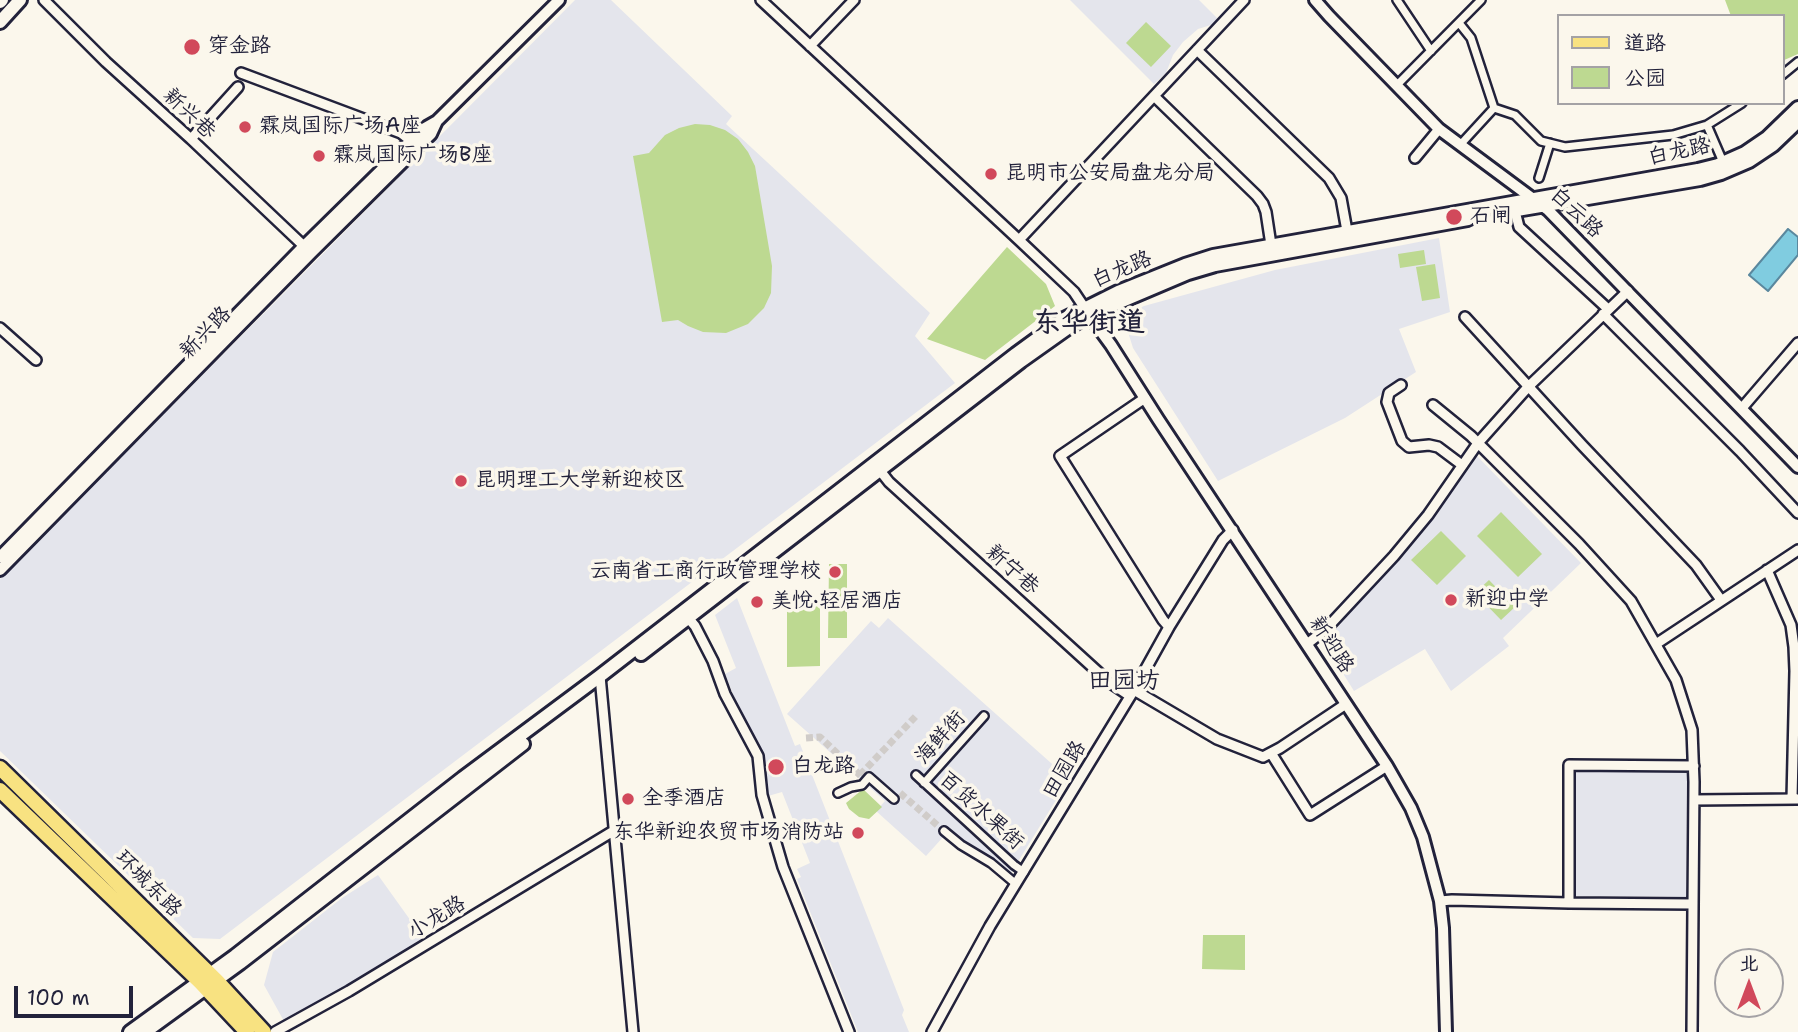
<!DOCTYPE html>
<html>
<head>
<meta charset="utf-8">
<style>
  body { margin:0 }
  #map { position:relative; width:1798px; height:1032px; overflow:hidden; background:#fbf7ec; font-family:"Shantell Sans","LXGW WenKai TC",sans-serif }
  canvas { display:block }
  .legend { position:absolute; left:1557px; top:14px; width:228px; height:91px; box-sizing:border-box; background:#fbf7ec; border:2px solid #a4a2a5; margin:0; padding:9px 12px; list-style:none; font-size:21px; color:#22223b }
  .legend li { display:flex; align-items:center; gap:14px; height:35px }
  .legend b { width:35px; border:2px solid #a4a2a5 }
  .north { position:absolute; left:1714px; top:948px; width:70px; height:70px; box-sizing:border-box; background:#fbf7ec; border:2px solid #a4a2a5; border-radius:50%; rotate:0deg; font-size:19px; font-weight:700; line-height:28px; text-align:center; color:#22223b }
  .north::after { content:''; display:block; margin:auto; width:24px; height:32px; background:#d1495b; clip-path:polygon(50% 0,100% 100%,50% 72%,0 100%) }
  .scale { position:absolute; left:14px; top:986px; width:119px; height:32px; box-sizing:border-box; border:4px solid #22223b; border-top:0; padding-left:9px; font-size:21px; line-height:24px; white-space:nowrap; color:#22223b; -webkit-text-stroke:5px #fbf7ec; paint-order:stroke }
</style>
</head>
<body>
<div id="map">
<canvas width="1798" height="1032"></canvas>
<ul class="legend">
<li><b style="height:9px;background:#f8e281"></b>道路</li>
<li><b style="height:19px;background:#bdd991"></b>公园</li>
</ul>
<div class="north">北</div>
<div class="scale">100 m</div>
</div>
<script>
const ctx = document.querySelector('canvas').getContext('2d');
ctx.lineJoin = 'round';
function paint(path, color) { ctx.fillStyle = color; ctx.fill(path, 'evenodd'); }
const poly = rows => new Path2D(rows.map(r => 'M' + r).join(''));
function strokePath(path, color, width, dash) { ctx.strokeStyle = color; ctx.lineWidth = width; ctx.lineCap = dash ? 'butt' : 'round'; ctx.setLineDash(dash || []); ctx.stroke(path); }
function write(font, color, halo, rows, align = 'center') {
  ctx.font = font + ' "Shantell Sans","LXGW WenKai TC",sans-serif'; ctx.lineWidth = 7; ctx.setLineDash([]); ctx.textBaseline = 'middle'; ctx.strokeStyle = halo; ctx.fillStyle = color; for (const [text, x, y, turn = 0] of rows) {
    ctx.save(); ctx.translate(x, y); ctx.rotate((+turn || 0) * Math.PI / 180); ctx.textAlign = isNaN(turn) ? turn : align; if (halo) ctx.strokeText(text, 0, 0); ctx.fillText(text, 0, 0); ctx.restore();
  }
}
const built = poly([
  [575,0,611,0,732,116,726,124,930,313,915,336,955,383,220,939,193,938,0,751,0,579],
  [1070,0,1199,0,1217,18,1214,24,1198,29,1183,42,1173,55,1166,73,1154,84],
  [1439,238,1450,312,1399,329,1416,372,1345,418,1218,481,1133,348,1123,316,1144,306,1275,270],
  [1477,456,1581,563,1503,638,1509,646,1451,691,1425,649,1354,691,1324,643,1451,493],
  [737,598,795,746,800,744,904,1010,902,1015,909,1032,858,1032,797,879,801,877,797,869,810,863,782,792,768,796,766,777,725,674,736,668,715,615],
  [888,618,1069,779,1006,881,982,862,957,848,944,836,926,856,876,811,885,801,787,714,871,621,879,628],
  [1575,771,1687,772,1686,897,1574,896],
  [378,875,426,942,285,1023,264,985,273,952,342,898]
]);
const green = poly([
  [1725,0,1798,0,1798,54,1782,61,1782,16,1731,16],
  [1146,22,1171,46,1151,67,1126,43],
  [695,124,710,125,725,130,738,139,748,152,755,166,772,266,771,293,764,308,748,324,726,333,703,332,688,326,678,320,662,322,633,156,649,153,665,135,679,128],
  [1007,247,1046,284,1055,306,985,360,927,339],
  [1424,250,1426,264,1400,268,1398,254],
  [1435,264,1440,298,1422,301,1416,267],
  [1501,512,1542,554,1518,577,1477,536],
  [1441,531,1466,556,1437,585,1411,560],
  [829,564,847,564,847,638,828,638],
  [1489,580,1515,607,1501,620,1475,593],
  [787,602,820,602,820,666,787,667],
  [863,789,882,807,869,819,859,817,849,809,846,803],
  [1203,935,1245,935,1245,970,1202,969]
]);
const water = poly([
  [1788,229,1798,237,1798,255,1768,291,1749,275,1788,229]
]);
const pedestrianTunnel = poly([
  [806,738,820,737,863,778],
  [860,775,916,716],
  [900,793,944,831]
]);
const pedestrian = poly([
  [1397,0,1431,51],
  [1459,23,1471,38,1494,108,1515,115,1541,141,1565,147,1673,135,1707,125,1742,103],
  [1782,75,1798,62],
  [1397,85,1481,0],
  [1707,125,1723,162],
  [1460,145,1494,108],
  [1539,178,1550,143],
  [916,775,1014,865,1024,872],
  [924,783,984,716],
  [838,793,851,787,862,785,869,777,894,799],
  [944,831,961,845,991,863,1016,884]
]);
const minor = poly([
  [44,0,106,62,191,139,307,249],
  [761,0,1019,240,1074,292,1088,313],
  [810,46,854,0],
  [1197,50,1329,178,1341,198,1347,231],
  [241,73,401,133,411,141],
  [1154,96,1257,196,1263,204,1266,212,1271,245],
  [191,139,238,87],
  [1415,158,1439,129],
  [1515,211,1519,227,1608,309],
  [1019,240,1244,0],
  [1603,314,1740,451,1798,513],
  [1465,317,1582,445,1696,565,1721,600],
  [0,328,36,360],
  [1401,385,1389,393,1387,402,1402,441,1409,447,1429,445,1438,447,1462,465],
  [1145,398,1060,456,1163,620,1169,627],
  [1433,405,1471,436,1579,544,1631,601,1676,680,1692,730,1694,782,1692,1032],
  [1742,408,1798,343],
  [878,468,889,482,1109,682,1130,696],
  [1767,570,1791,625,1794,647,1795,671,1792,799],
  [689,619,695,626,713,661,725,694,758,756,762,795,783,867,849,1032],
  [1307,644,1326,629,1394,556,1428,515,1478,443,1528,387,1628,291],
  [1656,644,1798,550],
  [600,676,633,1032],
  [1134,690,1217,739,1263,757,1280,748,1346,704],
  [1271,753,1310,815,1387,766],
  [1694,800,1797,799],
  [1440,901,1452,900,1569,903],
  [1693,904,1569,903,1569,765,1694,766],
  [275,1032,349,991,615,830],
  [932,1032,990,926,1134,690,1169,627,1223,540,1233,530]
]);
const tertiary = poly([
  [1315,0,1329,16,1439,129,1548,210,1798,467],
  [1089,315,1111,345,1158,419,1387,766,1411,808,1423,837,1440,901,1443,928,1446,1032],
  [0,557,303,247,423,129,437,121,559,0],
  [0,570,311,253,431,134,437,121]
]);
const secondary = poly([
  [0,2,2,0],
  [0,22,20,0],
  [1499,213,1700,179,1721,173,1749,161,1773,145,1798,121],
  [641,654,1021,361,1069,327,1089,315,1188,273,1215,265,1468,219],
  [130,1032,235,956,463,778,600,676,1016,354,1064,319,1118,292,1185,265,1213,256,1698,170,1718,165,1745,153,1767,138,1798,108],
  [145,1032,240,963,523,744]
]);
const primary = poly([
  [0,768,217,981,264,1032],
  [0,790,200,982,247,1032]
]);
const markers = [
  [192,47,9,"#d1495b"],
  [245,127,7,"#d1495b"],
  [319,156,7,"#d1495b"],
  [991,174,7,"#d1495b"],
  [1454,217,9,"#d1495b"],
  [461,481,7,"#d1495b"],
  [835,572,7,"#d1495b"],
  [1451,600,7,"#d1495b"],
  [757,602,7,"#d1495b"],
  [776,767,9,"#d1495b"],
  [628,799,7,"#d1495b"],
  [858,833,7,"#d1495b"]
];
const poiNames = [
  ["穿金路",208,47],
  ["霖岚国际广场A座",259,127],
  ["霖岚国际广场B座",333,156],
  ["昆明市公安局盘龙分局",1005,174],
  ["石闸",1470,217],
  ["昆明理工大学新迎校区",475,481],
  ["云南省工商行政管理学校",821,572,"right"],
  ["新迎中学",1465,600],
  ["美悦·轻居酒店",771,602],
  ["白龙路",792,767],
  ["全季酒店",642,799],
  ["东华新迎农贸市场消防站",844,833,"right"]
];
const streetNames = [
  ["新兴巷",189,114,43],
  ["白龙路",1679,152,-12],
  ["白云路",1576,213,43],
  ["白龙路",1122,270,-23],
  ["新兴路",206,333,-46],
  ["新宁巷",1012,570,42],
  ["新迎路",1331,645,57],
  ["海鲜街",941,738,-48],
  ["田园路",1065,770,-59],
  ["百货水果街",981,811,42],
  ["环城东路",148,884,45],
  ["小龙路",437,918,-31]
];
const quarterNames = [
  ["田园坊",1124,682]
];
const districtNames = [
  ["东华街道",1089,324]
];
paint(built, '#e4e5ec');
paint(green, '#bdd991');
paint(water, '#80cce0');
strokePath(water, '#5a889e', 2);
strokePath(pedestrianTunnel, '#d0ccc9', 7, [7, 3.5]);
strokePath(pedestrian, '#22223b', 12);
strokePath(minor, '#22223b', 14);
strokePath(tertiary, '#22223b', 16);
strokePath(secondary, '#22223b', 18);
strokePath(primary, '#22223b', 19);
strokePath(pedestrian, '#fbf7ec', 7);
strokePath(minor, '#fbf7ec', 9);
strokePath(tertiary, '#fbf7ec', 10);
strokePath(secondary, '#fbf7ec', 12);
strokePath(primary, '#f8e281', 14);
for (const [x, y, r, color] of markers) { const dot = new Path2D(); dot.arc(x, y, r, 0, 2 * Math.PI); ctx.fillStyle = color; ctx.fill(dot); strokePath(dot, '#fbf7ec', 2.5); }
write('21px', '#22223b', '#fbf7ec', poiNames, 'left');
write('21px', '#22223b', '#fbf7ec', streetNames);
write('24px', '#22223b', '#fbf7ec', quarterNames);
write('bold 28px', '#22223b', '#fbf7ec', districtNames);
</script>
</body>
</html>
